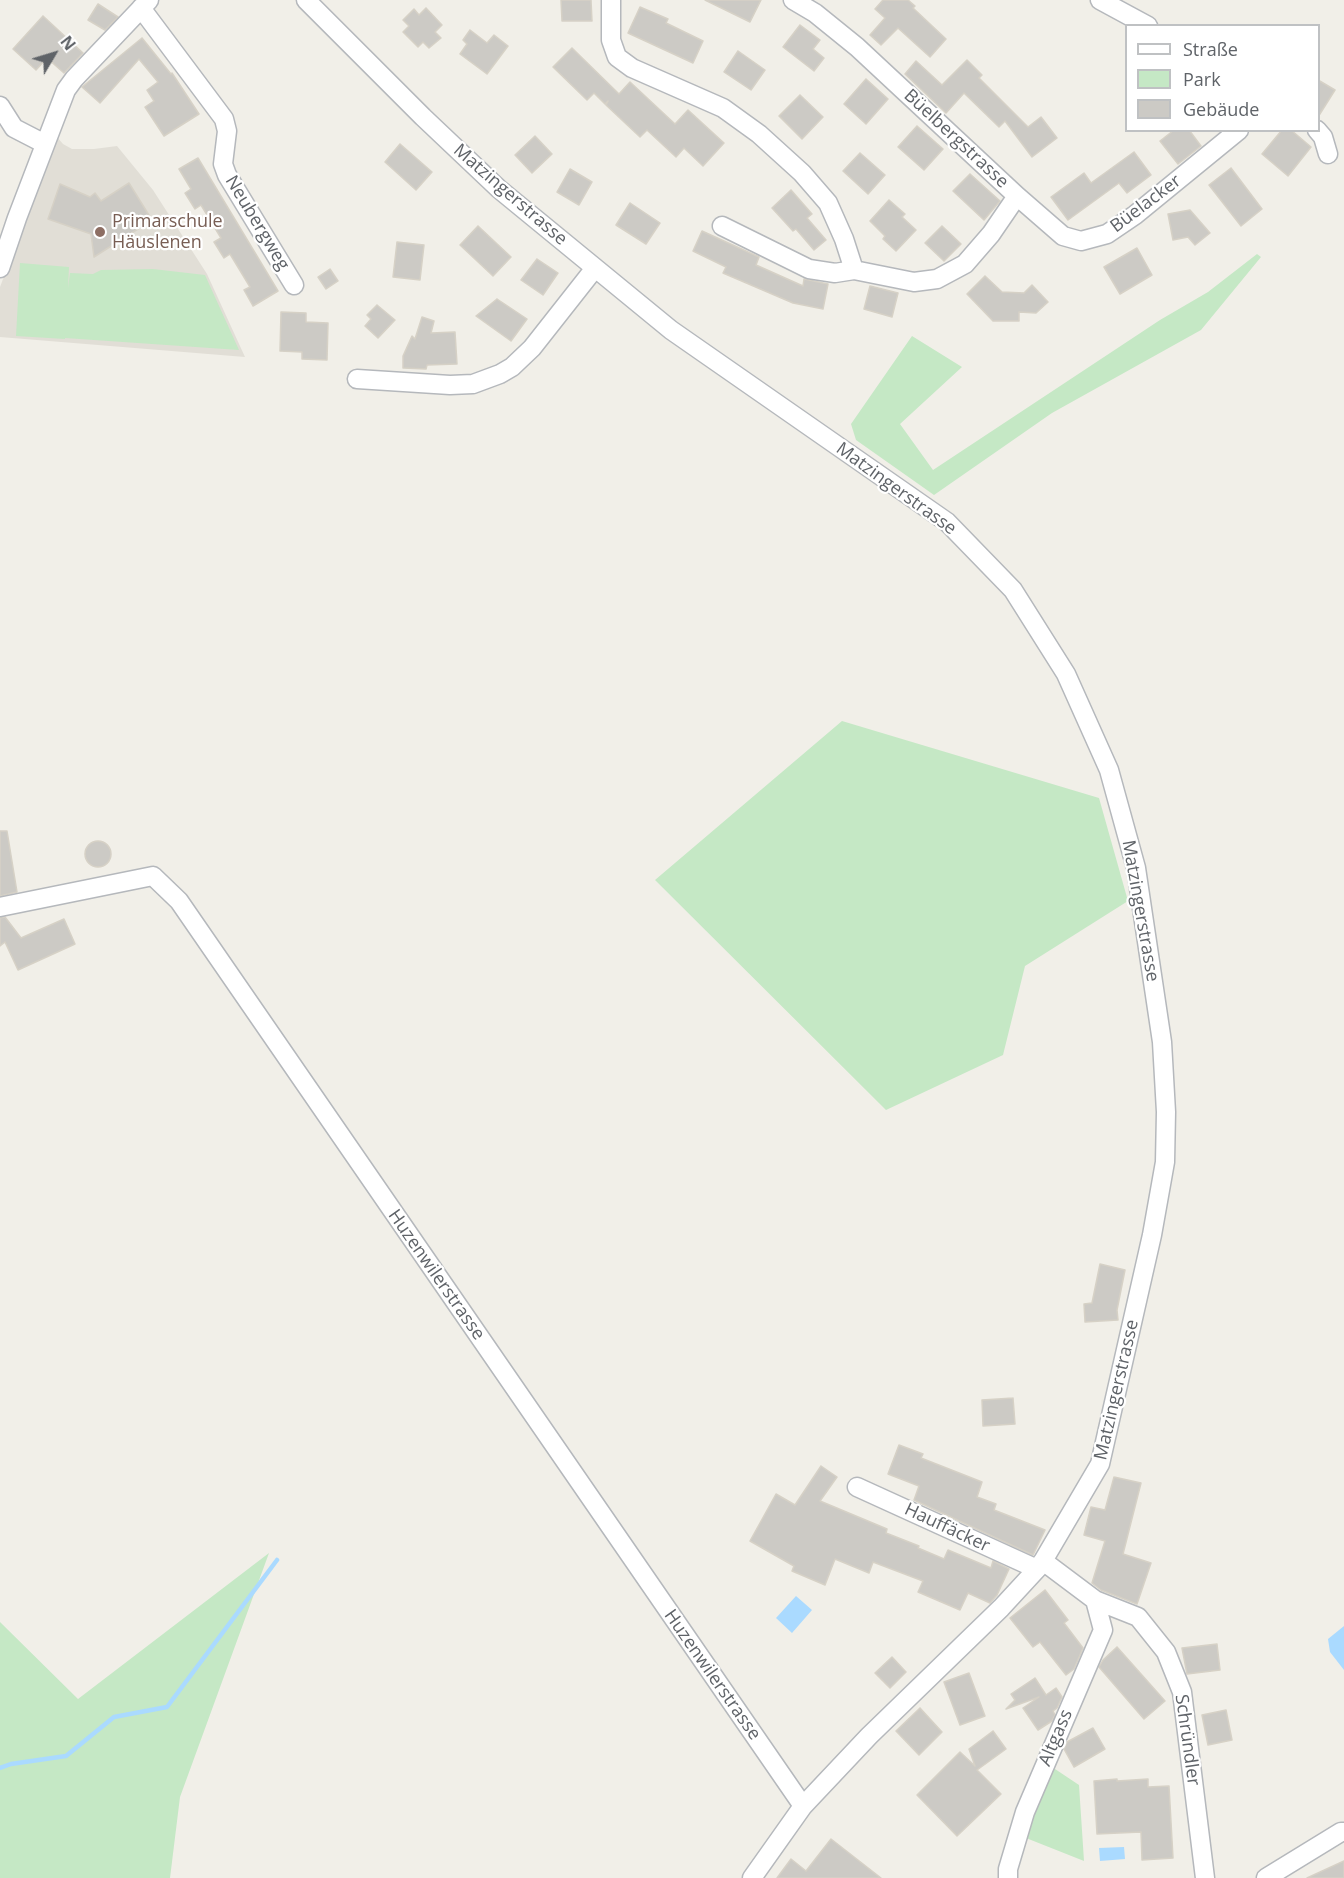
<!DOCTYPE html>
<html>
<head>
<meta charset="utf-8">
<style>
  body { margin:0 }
  #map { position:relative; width:1344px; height:1878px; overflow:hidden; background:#f1efe8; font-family:"Open Sans",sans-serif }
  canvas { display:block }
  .legend { position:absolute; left:1125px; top:24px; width:195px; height:108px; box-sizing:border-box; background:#fff; border:2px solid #bfc1c3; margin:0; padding:8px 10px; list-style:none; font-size:18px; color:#5f6368 }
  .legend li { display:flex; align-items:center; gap:12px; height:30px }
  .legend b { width:30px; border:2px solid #bfc1c3 }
  .north { position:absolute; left:24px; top:24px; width:60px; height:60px; -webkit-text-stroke:4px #fff; paint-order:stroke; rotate:52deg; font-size:16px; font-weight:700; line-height:24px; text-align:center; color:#5f6368 }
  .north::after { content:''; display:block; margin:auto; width:21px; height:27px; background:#5f6368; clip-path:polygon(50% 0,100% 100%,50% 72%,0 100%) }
</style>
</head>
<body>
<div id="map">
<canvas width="1344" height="1878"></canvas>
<ul class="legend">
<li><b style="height:8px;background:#fff"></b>Straße</li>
<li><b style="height:16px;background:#c5e8c5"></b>Park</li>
<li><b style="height:16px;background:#cccac5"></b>Gebäude</li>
</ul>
<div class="north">N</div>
</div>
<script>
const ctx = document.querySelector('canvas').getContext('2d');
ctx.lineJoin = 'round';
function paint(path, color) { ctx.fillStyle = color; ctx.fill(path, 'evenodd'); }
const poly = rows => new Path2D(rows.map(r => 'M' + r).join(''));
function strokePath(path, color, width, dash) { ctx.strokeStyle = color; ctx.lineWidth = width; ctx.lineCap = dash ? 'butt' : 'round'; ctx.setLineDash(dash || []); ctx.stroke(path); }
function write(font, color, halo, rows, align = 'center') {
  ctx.font = font + ' "Open Sans",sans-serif'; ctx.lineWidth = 4.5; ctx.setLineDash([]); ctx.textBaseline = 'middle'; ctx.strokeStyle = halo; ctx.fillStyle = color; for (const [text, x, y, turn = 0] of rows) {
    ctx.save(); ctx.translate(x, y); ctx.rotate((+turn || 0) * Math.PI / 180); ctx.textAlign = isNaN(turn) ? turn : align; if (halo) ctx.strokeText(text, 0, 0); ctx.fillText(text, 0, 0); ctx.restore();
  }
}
const education = poly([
  [57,137,63,144,72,149,94,149,117,146,153,190,207,274,245,357,0,337,0,287]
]);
const green = poly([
  [1257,254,1261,257,1201,330,1052,413,934,495,856,440,851,424,912,336,962,367,900,424,933,470,1160,320,1208,292],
  [20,263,69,267,68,288,70,273,93,274,101,270,153,269,205,275,239,350,65,338,65,339,16,336],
  [842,721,1099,798,1128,901,1025,966,1003,1055,886,1110,655,880],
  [269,1553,180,1797,170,1878,0,1878,0,1622,78,1699],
  [1052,1767,1079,1785,1084,1861,1026,1838]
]);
const water = poly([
  [796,1596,812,1610,792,1633,776,1618],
  [1344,1626,1344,1670,1330,1652,1328,1639],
  [1124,1847,1125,1859,1100,1861,1099,1848]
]);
const stream = poly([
  [0,1768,11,1764,66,1756,114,1717,167,1707,277,1560]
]);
const building = poly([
  [561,0,591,0,592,21,562,21,561,0],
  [705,0,761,0,750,22,705,0],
  [883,0,908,0,915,6,913,8,946,39,930,57,898,28,881,45,870,35,885,18,875,9,883,0],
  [98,4,118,17,105,30,88,20,98,4],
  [640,7,668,19,666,23,703,41,693,63,628,33,640,7],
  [426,8,442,25,435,32,441,38,429,48,423,42,418,47,403,32,409,26,403,20,414,9,419,15,426,8],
  [43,16,83,53,64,73,47,58,36,70,13,49,43,16],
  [800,25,820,40,813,49,824,58,814,71,783,47,800,25],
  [470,30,487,43,494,35,508,46,487,74,460,54,467,44,463,40,470,30],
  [142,38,171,74,172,73,199,114,164,136,145,107,154,101,147,90,158,82,139,59,100,103,82,87,142,38],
  [572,48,619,94,630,82,675,124,688,110,724,143,703,166,684,148,676,157,647,130,640,137,606,105,608,101,605,104,594,93,587,100,553,67,572,48],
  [738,51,765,70,751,90,724,72,738,51],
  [967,60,982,75,979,78,1028,127,1041,117,1057,138,1032,157,1005,121,999,127,964,93,946,113,905,74,916,61,942,85,967,60],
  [866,79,888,99,866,124,844,104,866,79],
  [1318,80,1335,90,1318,117,1318,80],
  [800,95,823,117,802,139,779,116,800,95],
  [917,126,943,149,924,170,898,147,917,126],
  [1174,130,1189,130,1201,146,1178,164,1160,141,1174,130],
  [1282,130,1291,130,1311,147,1288,176,1262,154,1282,130],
  [535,136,552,154,532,173,515,155,535,136],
  [400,144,432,172,416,190,385,162,400,144],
  [1134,152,1151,175,1127,193,1119,183,1068,220,1051,197,1084,173,1091,183,1134,152],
  [860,153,885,175,868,194,843,171,860,153],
  [198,158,278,291,253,306,244,290,250,287,230,254,224,258,214,242,221,238,201,205,195,209,185,193,191,189,179,169,198,158],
  [1231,168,1262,209,1241,226,1209,185,1231,168],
  [570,169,592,182,579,205,557,192,570,169],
  [970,174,1000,201,984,220,953,191,970,174],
  [129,183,152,220,94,257,91,234,48,219,60,184,90,197,95,193,101,201,129,183],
  [791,190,812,214,807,218,826,240,814,250,796,229,793,231,772,208,791,190],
  [889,200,905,214,902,217,916,230,896,251,883,239,885,236,870,221,889,200],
  [630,203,660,223,646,244,616,225,630,203],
  [1190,210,1210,233,1195,245,1188,237,1173,240,1168,214,1190,210],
  [478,226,511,257,493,276,460,245,478,226],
  [942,226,961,244,944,261,925,243,942,226],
  [702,231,759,257,756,265,803,286,804,279,828,284,823,309,793,303,723,273,726,267,693,251,702,231],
  [397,242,424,245,420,280,393,277,397,242],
  [1137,248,1152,275,1120,294,1104,267,1137,248],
  [537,259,558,273,543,295,521,280,537,259],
  [330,269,338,281,326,289,318,277,330,269],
  [985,276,1002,292,1024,293,1032,285,1048,302,1036,313,1019,312,1019,321,993,321,967,294,985,276],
  [870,286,898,293,892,317,864,309,870,286],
  [497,299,527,319,511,341,476,316,497,299],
  [377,305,395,320,378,338,365,326,371,319,367,315,377,305],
  [281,312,306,313,306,322,328,323,327,360,302,359,302,352,280,351,281,312],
  [422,317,434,321,431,333,455,332,457,364,427,365,426,369,403,368,403,356,412,336,415,339,422,317],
  [0,831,7,831,17,892,0,896,0,831],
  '85 854a13 13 0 1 1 26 0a13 13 0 1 1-26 0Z',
  [5,917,21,938,64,919,75,944,18,970,5,942,0,946,0,918,5,917],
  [1100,1264,1125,1270,1117,1310,1118,1320,1085,1322,1084,1304,1092,1303,1100,1264],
  [1013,1398,1015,1424,983,1426,982,1400,1013,1398],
  [899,1445,923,1454,921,1458,982,1482,977,1497,996,1504,994,1510,1045,1530,1033,1555,914,1500,919,1486,888,1474,899,1445],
  [821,1466,837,1477,820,1501,887,1529,886,1533,919,1546,918,1548,944,1559,948,1550,991,1568,993,1561,1009,1569,997,1595,990,1603,968,1593,960,1610,918,1592,923,1581,873,1562,869,1573,835,1559,825,1585,792,1571,794,1566,750,1541,776,1494,795,1505,821,1466],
  [1114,1477,1141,1483,1123,1554,1151,1563,1137,1604,1101,1590,1092,1583,1105,1541,1084,1535,1091,1507,1105,1510,1114,1477],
  [1045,1590,1068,1620,1064,1623,1083,1648,1074,1669,1066,1675,1040,1642,1033,1647,1010,1618,1045,1590],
  [1217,1644,1220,1670,1187,1674,1182,1648,1217,1644],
  [1117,1647,1165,1701,1144,1719,1099,1667,1103,1660,1117,1647],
  [892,1657,906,1672,890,1688,875,1673,892,1657],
  [969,1673,985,1716,960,1725,944,1682,969,1673],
  [1035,1678,1046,1695,1056,1688,1062,1697,1057,1708,1053,1711,1055,1715,1052,1721,1038,1730,1023,1708,1039,1697,1006,1709,1015,1700,1011,1694,1035,1678],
  [920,1708,942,1732,919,1755,896,1731,920,1708],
  [1226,1710,1232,1740,1208,1745,1202,1715,1226,1710],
  [1093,1728,1105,1749,1074,1767,1064,1749,1067,1742,1093,1728],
  [993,1731,1006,1749,977,1770,1001,1794,957,1836,917,1795,960,1752,975,1766,969,1749,993,1731],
  [1117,1779,1117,1781,1148,1779,1148,1787,1169,1786,1173,1858,1142,1860,1141,1832,1097,1834,1094,1781,1117,1779],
  [831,1839,881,1878,777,1878,791,1859,806,1871,831,1839],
  [1344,1861,1344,1878,1307,1878,1344,1861]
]);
const minor = poly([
  [306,0,423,117,499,189,671,330,947,522,1013,590,1066,674,1109,770,1136,868,1162,1042,1166,1112,1165,1162,1152,1235,1100,1464,1043,1561,1037,1569,1001,1608,869,1736,803,1806,752,1878],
  [611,0,611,40,617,57,632,68,723,108,759,134,802,173,828,203,844,239,854,270,914,282,937,279,965,264,991,234,1017,196,857,47,815,13,793,0],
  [1100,0,1148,26],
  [141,8,224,119,227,131,223,164,227,175,294,285],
  [0,106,14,128,45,144],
  [1317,130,1323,137,1328,154],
  [1017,196,1063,236,1081,241,1107,234,1135,215,1239,130],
  [722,226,809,269,835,273,854,270],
  [0,268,17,218,66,90,74,79,149,0],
  [357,379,450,385,473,384,500,374,512,367,532,348,595,268],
  [0,907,153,876,179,901,803,1806],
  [857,1487,1037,1569],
  [1043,1561,1095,1600,1138,1617,1166,1652,1182,1692,1205,1878],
  [1008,1878,1008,1869,1025,1812,1103,1630,1095,1600],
  [1266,1878,1341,1832,1344,1832]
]);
const markers = [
  [100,232,6,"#8d6e63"]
];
const streetNames = [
  ["Büelbergstrasse",956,139,43],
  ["Matzingerstrasse",510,195,41],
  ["Büelacker",1146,204,-37],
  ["Neubergweg",257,223,59],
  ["Matzingerstrasse",896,489,36],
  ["Matzingerstrasse",1140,911,80],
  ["Huzenwilerstrasse",436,1275,55],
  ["Matzingerstrasse",1117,1390,-77],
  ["Hauffäcker",947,1528,25],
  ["Huzenwilerstrasse",712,1675,55],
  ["Altgass",1056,1738,-67],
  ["Schründler",1187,1740,82]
];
const educationNames = [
  ["Primarschule",112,222],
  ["Häuslenen",112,243]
];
paint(education, '#e1ded6');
paint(green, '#c5e8c5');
paint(water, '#aadaff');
strokePath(stream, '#aadaff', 4.5);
paint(building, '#cccac5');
strokePath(building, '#d6d1c6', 1.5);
strokePath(minor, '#b5b8bc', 21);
strokePath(minor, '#fff', 18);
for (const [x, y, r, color] of markers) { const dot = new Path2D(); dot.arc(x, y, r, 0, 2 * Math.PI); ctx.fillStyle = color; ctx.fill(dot); strokePath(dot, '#fff', 2); }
write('18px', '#5f6368', '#fff', streetNames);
write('18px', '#785e54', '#fff', educationNames, 'left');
</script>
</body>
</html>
